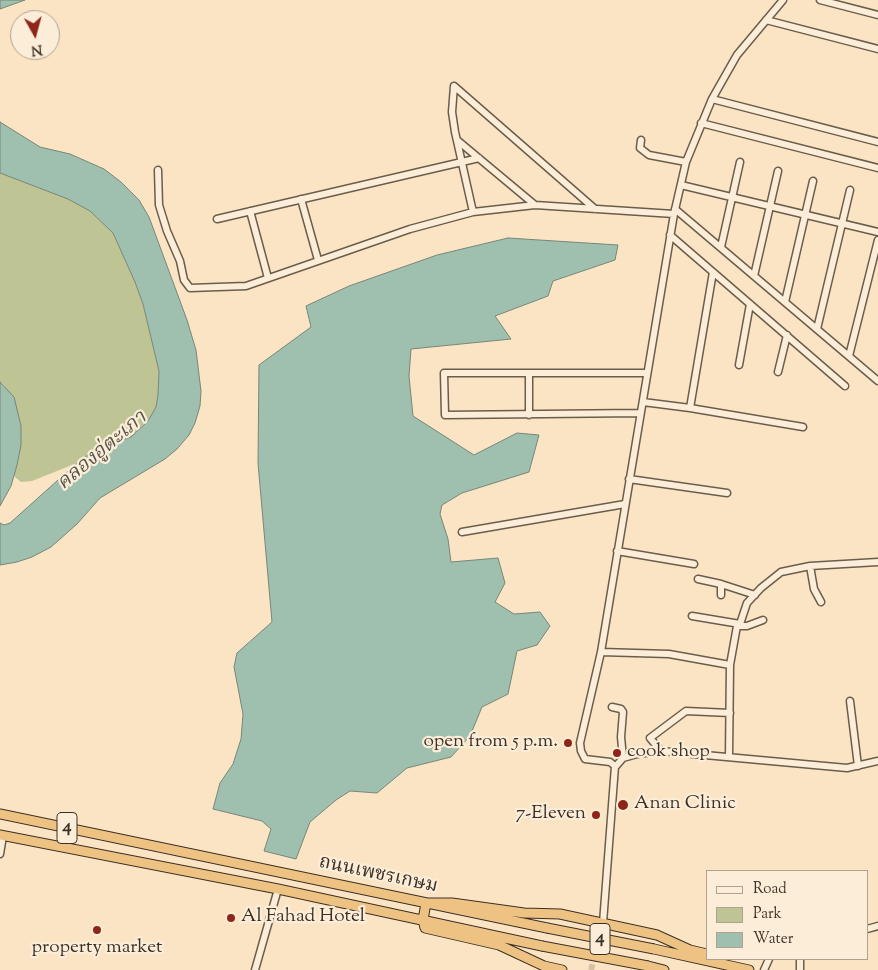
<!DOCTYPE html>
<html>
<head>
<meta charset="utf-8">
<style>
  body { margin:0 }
  #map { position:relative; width:878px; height:970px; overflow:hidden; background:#fbe4c3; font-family:"Sorts Mill Goudy",serif }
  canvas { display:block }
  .legend { position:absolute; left:706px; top:870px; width:162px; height:90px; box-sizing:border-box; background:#fcedd8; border:1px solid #afa190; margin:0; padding:6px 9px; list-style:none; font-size:15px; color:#3b3025 }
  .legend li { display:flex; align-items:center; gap:10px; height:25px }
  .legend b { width:25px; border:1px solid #afa190 }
  .north { position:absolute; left:10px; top:10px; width:50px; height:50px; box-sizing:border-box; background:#fcedd8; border:1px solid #afa190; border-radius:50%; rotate:173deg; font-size:14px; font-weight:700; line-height:20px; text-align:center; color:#3b3025 }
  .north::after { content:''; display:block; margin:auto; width:18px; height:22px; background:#8f2418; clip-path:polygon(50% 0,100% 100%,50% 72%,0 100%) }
</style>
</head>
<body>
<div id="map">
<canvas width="878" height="970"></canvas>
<ul class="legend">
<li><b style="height:6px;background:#fcedd8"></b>Road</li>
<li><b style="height:14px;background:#bec494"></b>Park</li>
<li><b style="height:14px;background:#9fbfaf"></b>Water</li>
</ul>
<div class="north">N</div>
</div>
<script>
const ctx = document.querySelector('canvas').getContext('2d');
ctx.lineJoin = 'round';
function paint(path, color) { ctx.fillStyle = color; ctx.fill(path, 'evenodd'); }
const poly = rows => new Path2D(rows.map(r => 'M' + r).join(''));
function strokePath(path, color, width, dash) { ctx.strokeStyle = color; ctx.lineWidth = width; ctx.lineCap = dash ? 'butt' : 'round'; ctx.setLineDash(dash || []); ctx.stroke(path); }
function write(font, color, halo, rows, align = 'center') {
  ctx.font = font + ' "Sorts Mill Goudy","Noto Serif Thai",serif'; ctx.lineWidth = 4.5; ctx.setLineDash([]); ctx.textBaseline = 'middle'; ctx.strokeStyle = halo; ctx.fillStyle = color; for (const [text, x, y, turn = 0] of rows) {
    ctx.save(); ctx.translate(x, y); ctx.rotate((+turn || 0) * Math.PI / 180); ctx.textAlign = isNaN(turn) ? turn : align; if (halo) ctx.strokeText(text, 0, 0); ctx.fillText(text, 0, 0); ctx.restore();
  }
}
const green = poly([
  [0,173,68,199,90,211,113,233,135,282,143,304,159,371,158,395,156,408,148,420,131,437,95,450,77,463,32,481,21,482,14,476,21,445,21,426,4,385,0,382]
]);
const water = poly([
  [0,0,25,0,0,9,0,0],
  [0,122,40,147,70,154,104,169,121,182,139,200,149,217,187,320,196,350,201,391,200,406,195,423,189,435,177,449,165,459,100,498,77,524,51,547,32,557,17,562,0,565,0,523,4,525,10,523,77,463,95,450,131,437,148,421,156,407,158,395,159,371,143,304,135,282,113,233,90,211,68,199,0,173,0,122],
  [508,238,618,245,615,260,553,281,548,296,495,316,511,339,411,349,409,376,413,416,474,455,517,433,539,435,529,472,462,493,442,505,440,514,448,539,451,562,498,558,505,583,495,602,514,614,540,612,550,626,537,645,517,651,508,694,482,707,470,736,451,757,407,768,377,793,350,791,336,800,310,822,296,859,264,851,271,829,262,821,213,809,220,783,233,764,241,739,243,714,234,667,237,653,272,622,258,463,259,365,311,327,306,306,349,286,437,255,508,238],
  [0,382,14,397,21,426,21,445,17,465,11,486,0,506,0,382]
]);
const minorTunnel = poly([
  [591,970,603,923]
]);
const minor = poly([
  [820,0,878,15],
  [766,20,878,49],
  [712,99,878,142],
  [701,123,878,168],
  [457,140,535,205],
  [641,140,640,148,649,155,686,162],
  [158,170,159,205,167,231,180,261,184,280,190,288,246,286,410,229,473,212,535,205,674,214],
  [681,185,878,232],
  [301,199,318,260],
  [675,209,878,381],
  [250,211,268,278],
  [473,212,455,132,452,112,454,86,595,209],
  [217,219,479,158],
  [670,235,845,386],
  [721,247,740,162],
  [754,276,778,171],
  [785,302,813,181],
  [817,329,850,190],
  [849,356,878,240],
  [739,365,750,304],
  [778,372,787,335],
  [529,373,529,415],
  [643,402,690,408,803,427],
  [690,408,713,272],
  [640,413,445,415,444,373,647,373],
  [629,479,727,493],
  [462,532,625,504],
  [617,551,694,564],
  [810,566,814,589,821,602],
  [698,579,721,584,755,595],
  [721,595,721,584],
  [692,616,740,624],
  [737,626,747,626,763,620],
  [601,652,669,654,730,665],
  [850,701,858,766],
  [612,707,621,709,623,712,621,737,623,758],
  [661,751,650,738,686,711,730,713],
  [729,757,730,665,737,626,740,624,747,603,761,588,781,572,810,566,878,562],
  [616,766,623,758,637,754,661,751,847,768,878,761],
  [0,854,3,836],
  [603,923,615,766,610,762,585,759,581,751,580,743,601,652,674,214,686,162,712,99,737,55,783,0],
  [867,929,878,926],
  [255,970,278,889],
  [764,970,769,959],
  [800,970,800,959]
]);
const highway = poly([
  [0,814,547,928],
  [0,835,278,889,542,946],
  [654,949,749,970],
  [648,966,664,970],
  [562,970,544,966,499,945,425,928,423,920,426,903,452,903,524,913,560,914,657,935,690,950,707,954]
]);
const highwayBridge = poly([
  [547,928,654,949],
  [542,946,648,966]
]);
const markers = [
  [568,743,5,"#8f2418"],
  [617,753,5,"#8f2418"],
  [623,805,6,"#8f2418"],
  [596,815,5,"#8f2418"],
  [231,918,5,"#8f2418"],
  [97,930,5,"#8f2418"]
];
const shields = [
  [67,828,20],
  [600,939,20]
];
const shieldNames = [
  ["4",67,828],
  ["4",600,939]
];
const poiNames = [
  ["open from 5 p.m.",558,743,"right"],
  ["cook shop",627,753],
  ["Anan Clinic",634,805],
  ["7-Eleven",586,815,"right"],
  ["Al Fahad Hotel",241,918],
  ["property market",97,949,"center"]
];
const streetNames = [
  ["ถนนเพชรเกษม",378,876,12]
];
const waterNames = [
  ["คลองอู่ตะเภา",103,452,-40]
];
paint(green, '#bec494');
paint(water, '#9fbfaf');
strokePath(water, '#778678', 1);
strokePath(minorTunnel, '#d5c0a3', 6, [6, 3]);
strokePath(minor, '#6b5d4c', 9);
strokePath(highway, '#3b3025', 11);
strokePath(minor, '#fcedd8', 6);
strokePath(highway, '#eec282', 9);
strokePath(highwayBridge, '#3b3025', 11, []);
strokePath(highwayBridge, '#eec282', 9);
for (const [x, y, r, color] of markers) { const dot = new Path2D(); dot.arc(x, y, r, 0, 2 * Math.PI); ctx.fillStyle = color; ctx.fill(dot); strokePath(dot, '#fcedd8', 2); }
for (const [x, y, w] of shields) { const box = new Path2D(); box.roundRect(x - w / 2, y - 15.5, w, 31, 4); ctx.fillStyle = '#fcedd8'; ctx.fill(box); strokePath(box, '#3b3025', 1); }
write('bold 18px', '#3b3025', null, shieldNames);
write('19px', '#3b3025', '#fcedd8', poiNames, 'left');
write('19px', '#3b3025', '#fcedd8', streetNames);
write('italic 20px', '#545448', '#fcedd8', waterNames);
</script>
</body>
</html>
